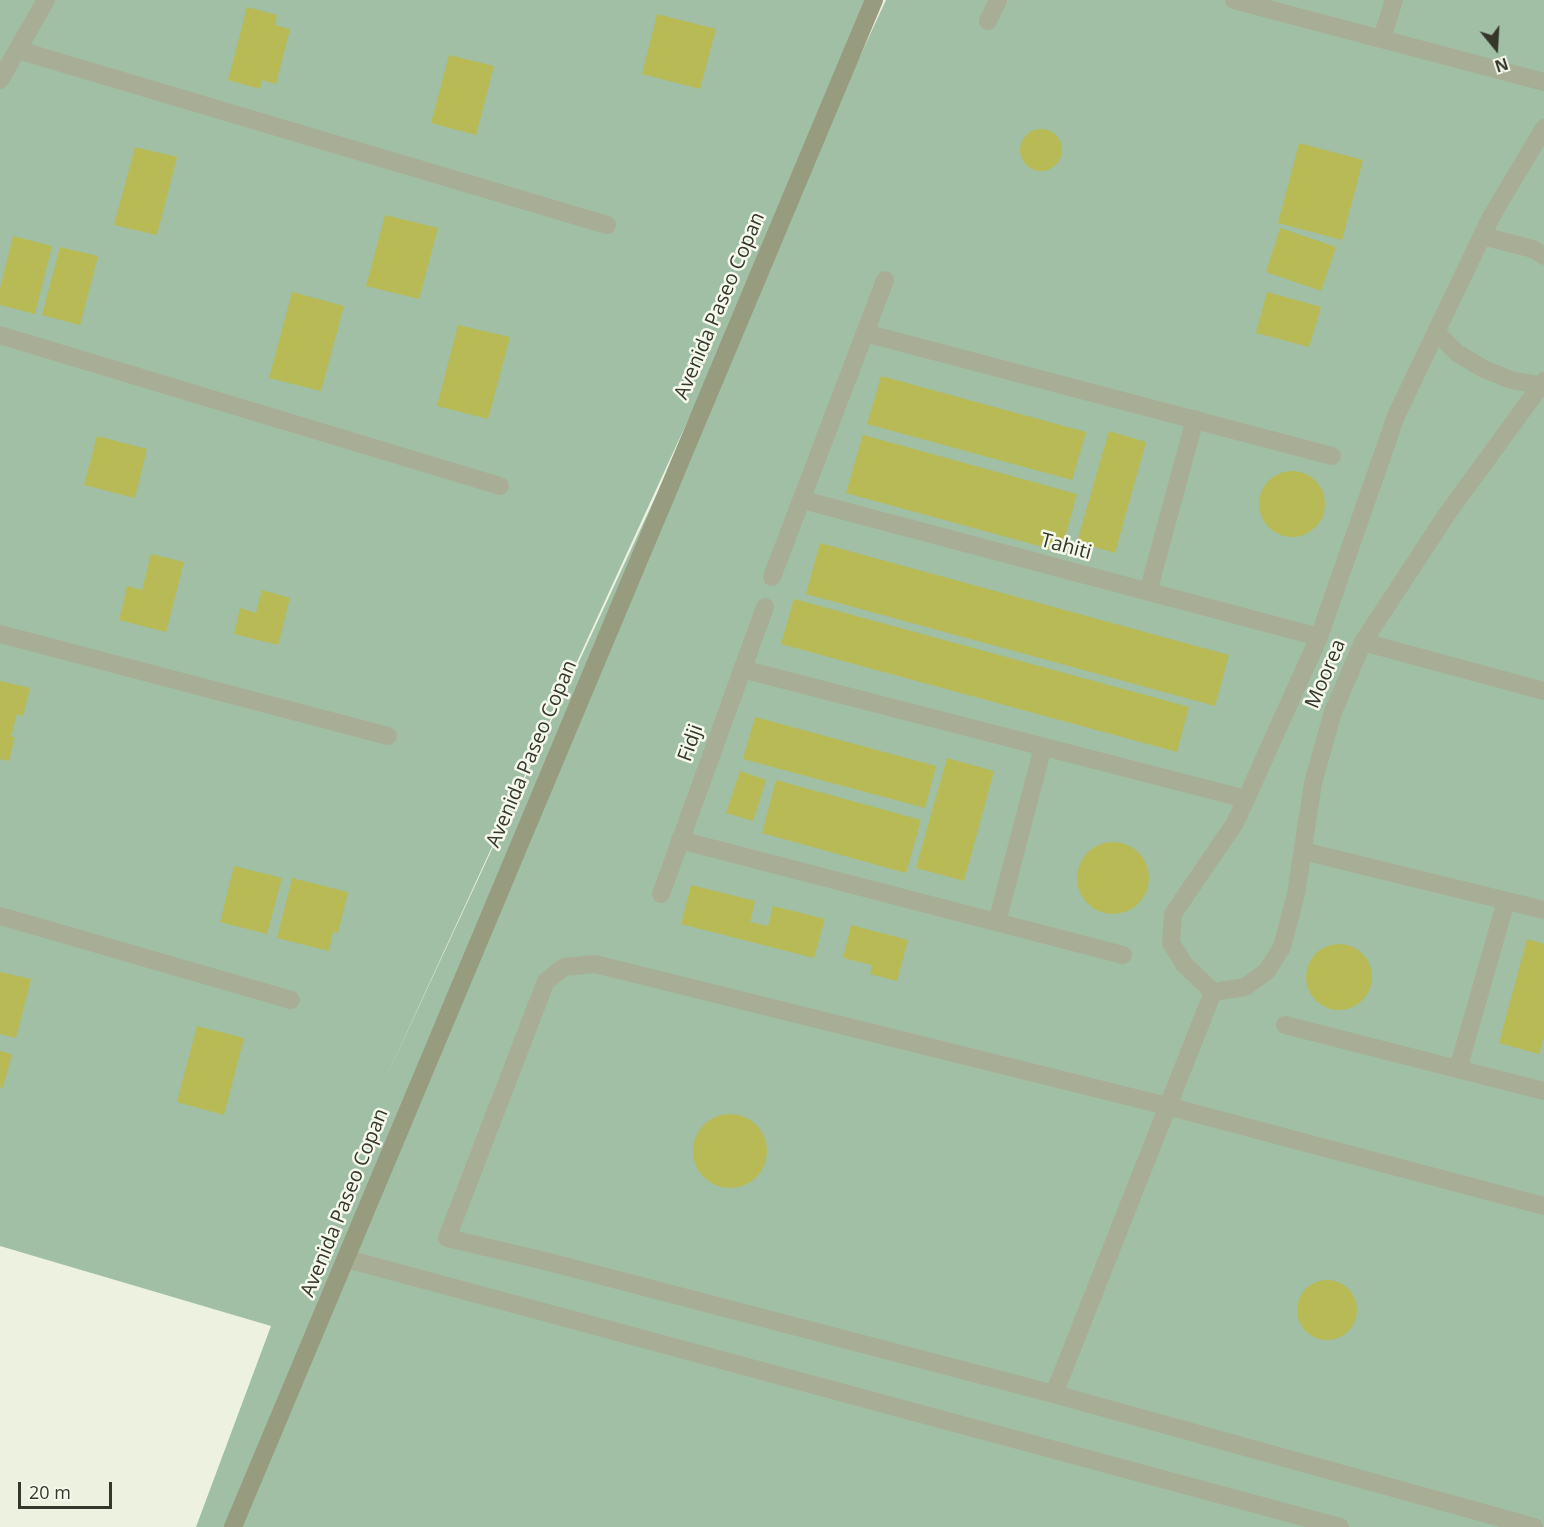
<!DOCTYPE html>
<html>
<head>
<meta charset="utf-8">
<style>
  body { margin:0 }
  #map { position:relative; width:1544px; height:1527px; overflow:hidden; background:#ecf1e0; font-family:"Open Sans",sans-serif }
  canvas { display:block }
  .north { position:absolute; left:1466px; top:18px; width:60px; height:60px; -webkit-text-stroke:4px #f5f9ec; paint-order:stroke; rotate:162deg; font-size:16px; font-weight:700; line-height:24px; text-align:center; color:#36372b }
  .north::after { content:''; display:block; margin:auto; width:21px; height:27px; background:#36372b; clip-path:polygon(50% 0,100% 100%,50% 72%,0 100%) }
  .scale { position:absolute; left:18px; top:1482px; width:94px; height:27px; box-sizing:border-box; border:3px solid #36372b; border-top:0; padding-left:8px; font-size:18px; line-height:21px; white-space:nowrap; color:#36372b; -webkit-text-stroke:4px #f5f9ec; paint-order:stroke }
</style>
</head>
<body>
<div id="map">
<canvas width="1544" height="1527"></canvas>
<div class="north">N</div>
<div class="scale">20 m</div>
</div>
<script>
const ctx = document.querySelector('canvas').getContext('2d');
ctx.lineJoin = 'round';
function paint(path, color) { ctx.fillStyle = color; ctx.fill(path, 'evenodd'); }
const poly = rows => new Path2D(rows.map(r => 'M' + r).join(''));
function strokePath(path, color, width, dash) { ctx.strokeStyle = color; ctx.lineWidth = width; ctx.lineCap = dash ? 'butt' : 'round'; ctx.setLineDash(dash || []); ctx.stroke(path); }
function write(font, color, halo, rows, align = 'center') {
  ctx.font = font + ' "Open Sans",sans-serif'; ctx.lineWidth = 5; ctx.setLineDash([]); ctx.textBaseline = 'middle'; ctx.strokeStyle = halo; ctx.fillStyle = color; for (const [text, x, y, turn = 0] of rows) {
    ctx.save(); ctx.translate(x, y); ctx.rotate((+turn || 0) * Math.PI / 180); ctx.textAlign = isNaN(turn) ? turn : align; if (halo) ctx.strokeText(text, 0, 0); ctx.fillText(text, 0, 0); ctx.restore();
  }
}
const green = poly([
  [0,0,881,0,383,1084,886,0,1544,0,1544,1527,196,1527,271,1326,0,1246]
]);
const building = poly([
  [247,7,277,15,275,25,290,29,276,84,262,80,260,89,228,80],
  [657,14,716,29,700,89,642,74],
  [449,55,494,66,476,135,431,123],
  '1020 150a21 21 0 1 1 42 0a21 21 0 1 1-42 0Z',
  [1299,143,1363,160,1342,240,1278,223],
  [135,147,177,157,157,235,114,225],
  [385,215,438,228,419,299,366,286],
  [1280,228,1336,247,1321,291,1266,272],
  [13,236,52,246,35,314,0,305,0,288],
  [60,247,98,256,80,325,42,315],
  [292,292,344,306,321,391,269,378],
  [1267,292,1321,307,1309,347,1256,333],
  [458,325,510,337,488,419,437,406],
  [881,376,1086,432,1072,480,867,424],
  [1109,431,1146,442,1115,553,1077,542],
  [863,435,1077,494,1061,552,846,493],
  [97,436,147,449,135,498,84,485],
  '1259 504a33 33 0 1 1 66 0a33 33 0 1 1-66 0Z',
  [820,543,1229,655,1215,706,806,594],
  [151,554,184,562,166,632,119,620,127,586,142,590],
  [262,590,290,598,278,645,234,634,240,608,256,613],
  [794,599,1189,707,1177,752,781,644],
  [0,681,30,688,23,716,17,714,11,737,15,737,9,761,0,759],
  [755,717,936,766,925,808,743,759],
  [947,758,994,771,964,881,916,868],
  [740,771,766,780,753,821,726,813],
  [776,780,921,820,906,873,762,833],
  '1077 878a36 36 0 1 1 72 0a36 36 0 1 1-72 0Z',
  [234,866,282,878,267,934,220,922],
  [292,878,348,892,338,933,333,932,329,951,277,938],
  [691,885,755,901,750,922,768,926,773,906,825,919,814,958,681,924],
  [851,925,908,940,897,981,870,974,872,965,843,958],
  [1527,939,1544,944,1544,1036,1539,1054,1499,1043],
  '1306 977a33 33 0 1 1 66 0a33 33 0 1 1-66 0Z',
  [0,972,31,979,16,1038,0,1034],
  [197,1026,244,1038,224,1115,177,1102],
  [0,1051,12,1054,3,1088,0,1087],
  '693 1151a37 37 0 1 1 74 0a37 37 0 1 1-74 0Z',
  '1297 1310a30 30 0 1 1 60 0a30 30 0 1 1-60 0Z'
]);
const street = poly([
  [1234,0,1544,82],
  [988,21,998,0],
  [1382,38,1394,0],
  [18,50,607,225],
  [0,80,46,0],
  [1482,236,1533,249,1544,256],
  [1436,332,1457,353,1484,369,1511,380,1540,385],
  [865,333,1332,456],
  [0,335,500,486],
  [803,500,1319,637],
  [772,577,885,280],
  [1148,592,1195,419],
  [0,634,388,736],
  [1363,642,1544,691],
  [742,669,1246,799],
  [680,840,1123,955],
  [1303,851,1544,910],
  [661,894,765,607],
  [0,916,291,1000],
  [997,922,1043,747],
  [1213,992,1184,964,1171,943,1173,914,1235,823,1246,799,1319,637,1396,416,1491,217,1544,128],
  [1213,992,1245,987,1267,971,1282,947,1296,894,1313,783,1333,712,1363,642,1447,514,1544,381],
  [1285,1025,1544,1091],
  [1458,1069,1506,901],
  [347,1259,1340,1527],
  [1054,1394,1213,992],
  [1534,1527,1054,1394,545,1261,447,1238,546,981,564,967,595,964,1167,1106,1544,1206]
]);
const secondary = poly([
  [233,1527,874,0]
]);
const streetNames = [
  ["Avenida Paseo Copan",720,306,-67],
  ["Tahiti",1066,547,15],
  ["Moorea",1326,674,-67],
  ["Fidji",691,743,-70],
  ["Avenida Paseo Copan",532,754,-67],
  ["Avenida Paseo Copan",345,1203,-68]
];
paint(green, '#a1bfa5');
paint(building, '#b7ba55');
strokePath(street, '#a8ae96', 18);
strokePath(secondary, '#979c7e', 18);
write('20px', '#36372b', '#f5f9ec', streetNames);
</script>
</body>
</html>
